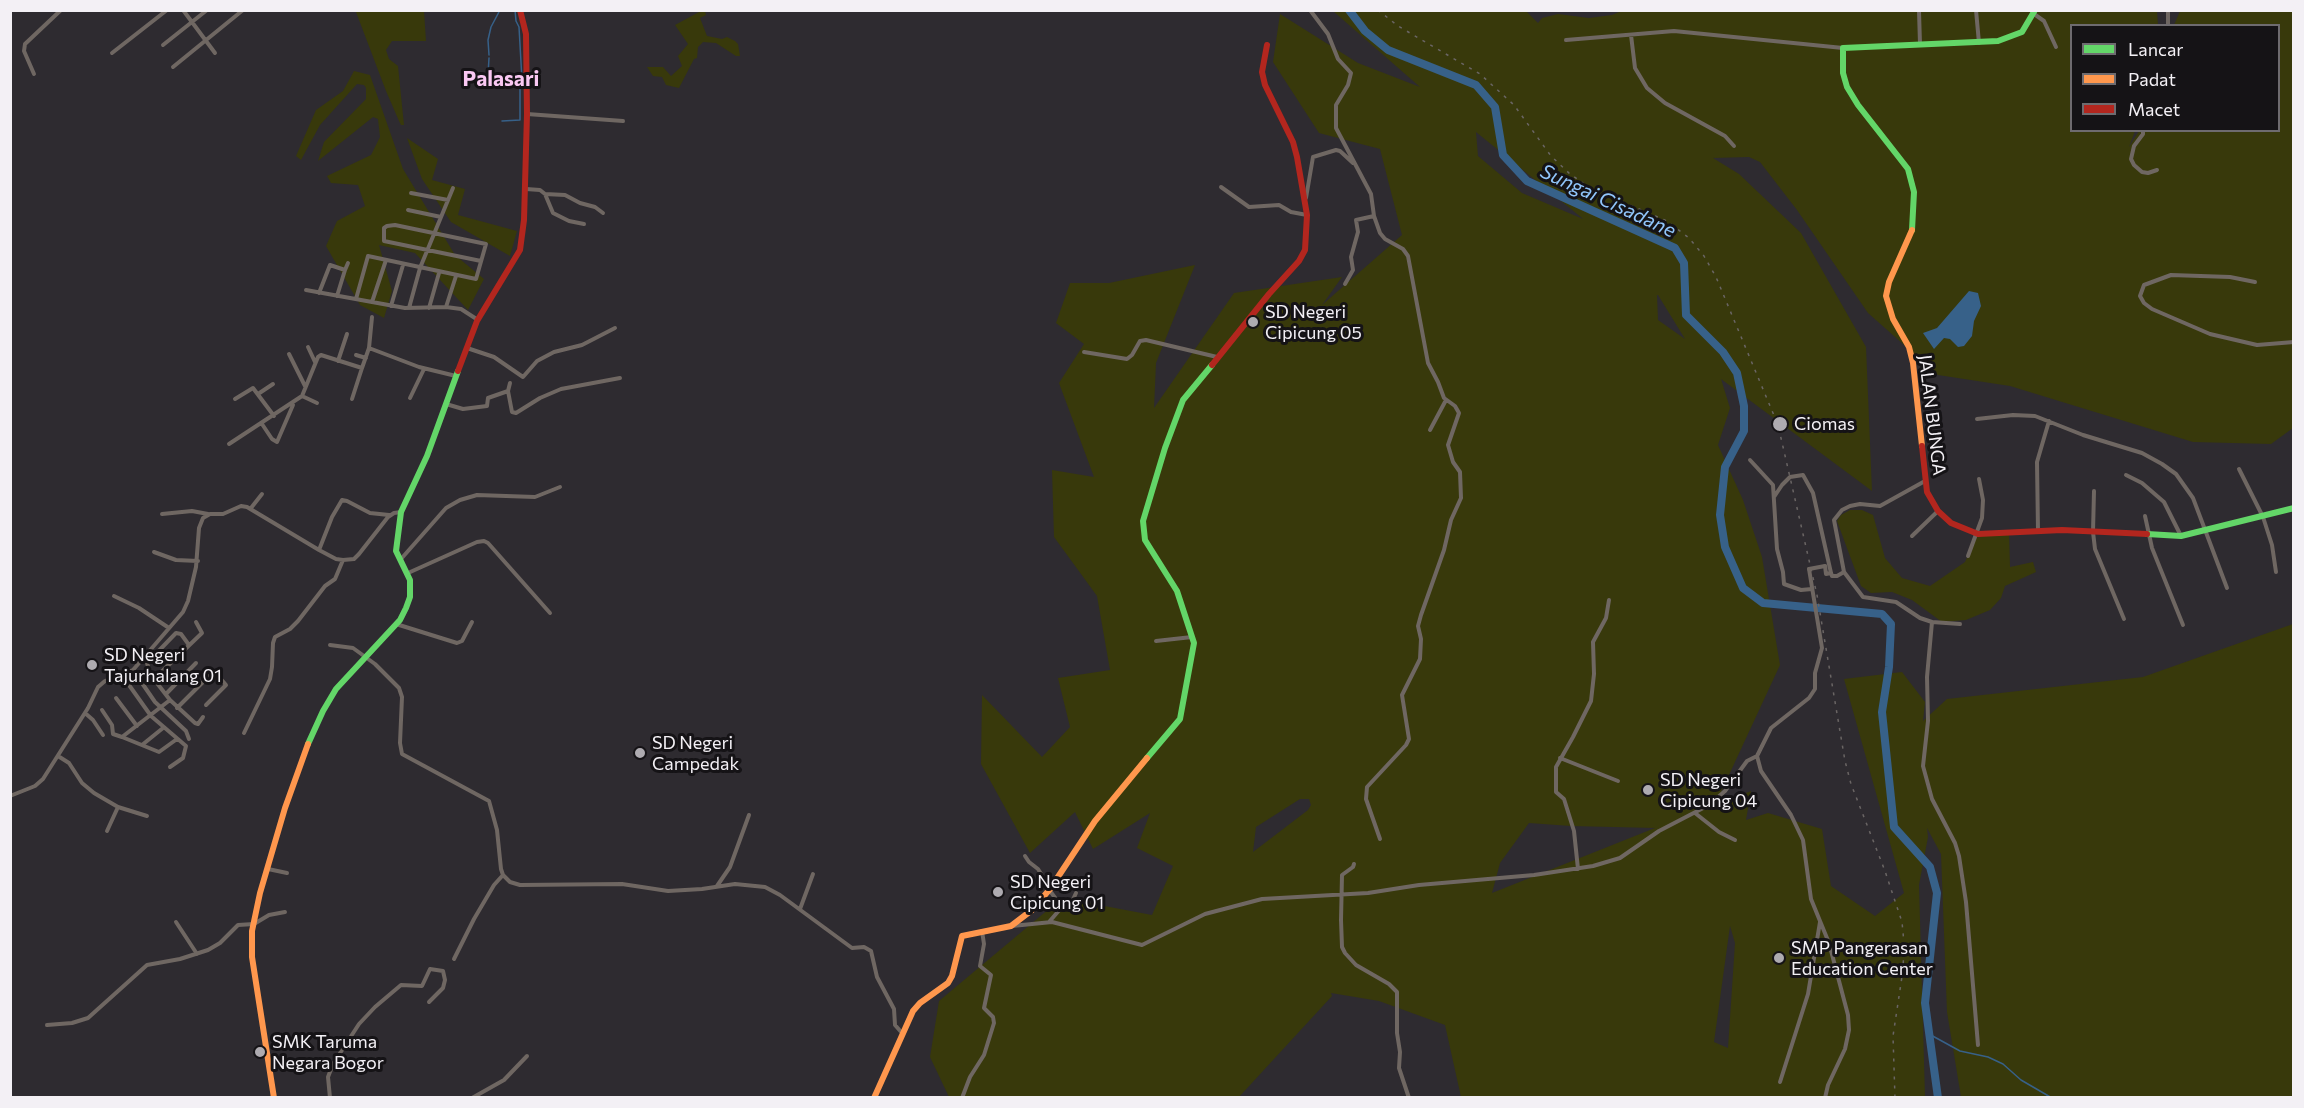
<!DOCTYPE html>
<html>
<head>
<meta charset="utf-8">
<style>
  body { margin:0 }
  #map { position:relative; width:2304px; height:1108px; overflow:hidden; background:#2e2b30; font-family:Commissioner,sans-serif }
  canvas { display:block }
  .frame { position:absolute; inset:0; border:12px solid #f3f0f5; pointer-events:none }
  .legend { position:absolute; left:2070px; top:24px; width:210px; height:108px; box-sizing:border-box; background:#151316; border:2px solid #6e6b6f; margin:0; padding:8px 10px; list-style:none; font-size:18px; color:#f3f0f5 }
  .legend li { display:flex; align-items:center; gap:12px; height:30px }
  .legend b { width:30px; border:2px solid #6e6b6f }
</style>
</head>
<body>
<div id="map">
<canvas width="2304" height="1108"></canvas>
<div class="frame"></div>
<ul class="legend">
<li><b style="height:8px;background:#63d668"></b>Lancar</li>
<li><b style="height:8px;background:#ff974d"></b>Padat</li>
<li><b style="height:8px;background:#b3261e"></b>Macet</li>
</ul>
</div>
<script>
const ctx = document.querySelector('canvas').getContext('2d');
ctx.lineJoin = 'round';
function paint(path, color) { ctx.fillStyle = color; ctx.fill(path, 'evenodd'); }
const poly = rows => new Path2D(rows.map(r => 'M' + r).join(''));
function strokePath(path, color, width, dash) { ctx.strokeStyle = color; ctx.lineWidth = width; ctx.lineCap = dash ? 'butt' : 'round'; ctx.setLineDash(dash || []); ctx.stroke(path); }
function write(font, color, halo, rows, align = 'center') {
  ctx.font = font + ' Commissioner,sans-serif'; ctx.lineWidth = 6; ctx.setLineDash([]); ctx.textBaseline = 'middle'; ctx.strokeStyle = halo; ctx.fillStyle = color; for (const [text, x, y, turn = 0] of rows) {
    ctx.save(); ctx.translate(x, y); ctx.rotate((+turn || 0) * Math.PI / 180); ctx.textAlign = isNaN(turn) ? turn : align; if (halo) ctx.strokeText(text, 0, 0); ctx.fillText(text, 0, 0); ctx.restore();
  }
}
const green = poly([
  [358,10,424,11,426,41,392,41,386,50,389,59,398,66,404,125,401,125,399,121,386,91,356,12],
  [1624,10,2157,11,2158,25,2072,26,2072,130,2135,131,2129,147,2139,131,2278,130,2278,26,2174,25,2180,11,2293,11,2293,428,2271,444,2193,442,2010,386,1938,375,1868,313,1797,210,1760,162,1749,157,1713,158,1739,174,1801,233,1866,347,1872,491,1721,379,1730,408,1718,445,1743,500,1762,557,1780,665,1715,805,1751,791,1746,820,1768,813,1822,829,1831,886,1875,916,1904,893,1844,679,1902,672,1925,702,1923,721,1947,699,2143,677,2293,624,2293,1097,1961,1097,1947,1012,1941,854,1927,828,1928,837,1919,885,1925,1097,1461,1097,1445,1025,1379,1001,1331,993,1332,996,1239,1097,949,1097,930,1057,939,1001,1062,898,1152,915,1173,866,1137,848,1150,813,1093,849,1075,812,1030,853,981,764,982,695,1042,757,1070,727,1058,678,1110,670,1097,596,1054,537,1052,470,1094,477,1059,383,1084,344,1056,323,1070,283,1109,283,1195,265,1156,363,1154,408,1234,293,1342,277,1322,305,1402,235,1380,149,1319,133,1273,62,1280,14,1358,63,1420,87,1333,11,1526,11,1538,23,1542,18,1558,14,1589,18,1612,15],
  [1476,132,1582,218,1583,219,1522,193,1478,156],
  [1657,295,1658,295,1685,339,1658,320],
  [1300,799,1309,799,1311,805,1308,810,1253,852,1256,827],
  [1529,823,1571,826,1655,828,1492,893,1500,863],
  [1730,926,1735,943,1728,1048,1714,1042],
  [701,11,705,11,706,15,700,18,707,36,722,39,727,37,735,41,738,44,740,56,736,56,716,43,703,42,698,47,697,58,694,59,679,88,666,85,662,77,653,76,647,67,663,67,671,76,682,66,678,56,688,44,675,25],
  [354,71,370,75,403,169,455,255,484,279,468,310,415,253,379,245,392,291,384,318,360,305,326,246,337,221,365,206,358,185,331,183,327,176,371,155,380,137,378,119,373,117,318,161,324,142,366,99,366,88,364,85,357,84,320,125,301,160,296,156,316,110,343,91],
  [407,138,438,159,432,180,465,189,458,215,517,231,510,256,451,222,422,179],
  [1850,510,1862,510,1873,515,1885,558,1902,578,1930,586,1965,562,1978,534,2009,532,2010,567,2033,562,2036,572,2005,586,2001,598,1990,610,1966,620,1942,622,1912,600,1892,592,1871,593,1861,586,1837,521,1841,515]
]);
const water = poly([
  [1969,291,1978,293,1981,306,1974,321,1972,336,1964,346,1958,347,1950,339,1944,338,1934,349,1923,333,1937,328]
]);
const stream = poly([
  [515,10,516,21,519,27,522,80],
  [489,55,488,40,491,27,500,10],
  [488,75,489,58],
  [502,121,520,120,520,84],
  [1929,1034,1960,1051,1988,1057,2003,1064,2021,1080,2052,1098]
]);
const river = poly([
  [1349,10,1365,31,1388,50,1476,85,1495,107,1503,155,1527,181,1675,248,1684,263,1686,315,1723,352,1737,373,1744,406,1744,431,1725,467,1720,515,1725,547,1743,588,1763,603,1882,614,1891,624,1889,667,1882,712,1894,827,1930,867,1937,893,1925,1003,1938,1098]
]);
const street = poly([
  [87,10,93,10],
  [183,10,215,53],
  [1310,10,1328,34,1338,59,1351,73,1348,85,1336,105,1336,128,1371,194,1374,216,1380,233,1385,239,1403,249,1408,256,1428,363,1438,382,1444,398,1455,406,1459,413,1448,445,1453,462,1460,472,1461,498,1451,520,1444,550,1421,615,1418,626,1421,639,1420,659,1402,695,1409,739,1406,745,1367,787,1366,799,1380,839],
  [1976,10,1979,43],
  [1919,11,1920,44],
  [2034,14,2044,21,2056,47],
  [2168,26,2168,10],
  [1631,35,1635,68,1647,88,1665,103,1725,136,1734,146],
  [1566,40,1674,31,1843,48],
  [163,45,207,10],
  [112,53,167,10],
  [173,67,243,10],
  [34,74,24,51,25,44,61,10],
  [527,114,623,121],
  [2143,130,2143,134,2134,146,2131,159,2134,165,2142,172,2148,173,2157,170],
  [1221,187,1249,207,1279,205,1291,212,1307,215],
  [526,189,540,190,545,194,553,213,569,221,584,224],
  [411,193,448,200],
  [545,194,565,195,580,203,595,207,603,213],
  [1306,198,1313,157,1336,150,1340,151,1353,163],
  [408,210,441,217],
  [345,270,348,263],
  [2255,282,2230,277,2171,275,2144,285,2140,296,2144,303,2152,309,2210,334,2257,345,2294,342],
  [1345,284,1353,270,1351,257,1358,232,1356,220,1374,216],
  [306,290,405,308,446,307,461,309,478,320],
  [319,293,330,265,345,270,337,296],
  [356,299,368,256,476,279,486,244,395,225,387,226,384,228,384,241,481,261],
  [372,302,386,260],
  [391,306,403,265],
  [446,307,456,276],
  [409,308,420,268,453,188],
  [429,308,439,273],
  [308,347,315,362],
  [369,348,372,317],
  [467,348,494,357,523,377,537,361,554,352,582,345,615,328],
  [1084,352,1127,359,1132,355,1140,341,1146,340,1217,357],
  [289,354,305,386],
  [356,355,366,358],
  [338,361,347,334],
  [508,391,512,412,516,413,540,398,561,389,620,378],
  [258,394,273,384],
  [302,396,317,403],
  [410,398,424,369],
  [235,399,253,388,274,416],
  [352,399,362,368],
  [446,404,463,409,487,406,488,398,508,391,510,383],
  [1977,419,2013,415,2035,416,2083,435,2142,453,2162,464,2176,474,2193,498,2227,588],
  [262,424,272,439,277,442,293,405],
  [1430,430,1446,400],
  [229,444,302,396,318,357,321,355,362,368,369,348,419,367,456,376],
  [1750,460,1773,485,1777,549,1783,572,1784,584,1801,590,1812,589],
  [2239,469,2263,517,2272,545,2276,572],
  [2126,475,2142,483,2164,502,2181,536],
  [1925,481,1880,506,1860,504,1850,506,1842,510,1834,520,1844,572,1863,597,1896,602,1920,618,1932,622,1927,677,1928,721,1923,766,1932,799,1955,843,1959,856,1966,902,1978,1045],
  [2094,491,2093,532,2095,549,2124,619],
  [1774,497,1782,485,1790,477,1803,475,1813,493,1831,573,1832,576,1837,576,1844,572],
  [251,508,262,494],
  [162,514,192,511,208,514],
  [2145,516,2152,548,2183,625],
  [2038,531,2037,462,2049,421],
  [1912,536,1938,511],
  [319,550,332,517,342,500,347,501,370,513,389,515],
  [154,552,176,560,198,561],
  [1968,556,1982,518,1983,500,1979,479],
  [401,559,446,508,460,500,477,495,535,497,560,487],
  [1825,566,1826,574,1831,573],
  [1809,569,1822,648,1815,673,1815,689,1809,698,1771,728,1757,756,1761,771,1791,815,1803,840,1811,899,1829,943,1848,1015,1849,1030,1845,1049,1828,1085,1825,1098],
  [408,573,477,542,484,541,488,543,550,613],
  [114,596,139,608,169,628],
  [1932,622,1960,624],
  [396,624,457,643,462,641,472,622],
  [1156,641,1192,637],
  [330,645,353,648,375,664,399,688,402,697,400,743,402,754,489,801,497,830,501,869,503,875,510,882,520,885,622,884,668,891,702,889,735,884,765,887,780,895,852,948,864,947,871,951,877,977,894,1009,895,1025,902,1033],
  [133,670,155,702,186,731,189,739],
  [154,679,202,633,196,622],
  [129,685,151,716,186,746,183,758,170,767],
  [166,694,196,663],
  [116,698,137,726],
  [170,700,150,674,147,663,176,633,181,634,189,645],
  [177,708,214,671,226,685,206,705],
  [102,710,112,725,113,734,122,737],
  [85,713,93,720,103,735],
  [244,733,270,679,272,667,273,643,275,637,290,629,298,621,325,586,335,579,343,560],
  [177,739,159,752,122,737,170,700,195,723,198,724,203,717],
  [142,745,163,728],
  [58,756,69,763,82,783,94,793,118,807,147,816],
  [1560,758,1618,781],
  [10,796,35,786,43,779,88,708,98,687,105,681,133,670,183,612,188,601,196,567,199,528,203,518,210,514,223,514,241,506,247,507,319,550,336,559,343,560,354,559,359,554,388,517,394,513,401,512],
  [1695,813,1719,832,1735,840],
  [107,831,118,807],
  [1025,856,1029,862,1038,869,1043,877,1044,883,1062,907],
  [1354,864,1353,867,1342,875,1341,920,1342,947,1345,953,1356,965,1389,984,1397,992,1397,1033,1400,1052,1399,1068,1409,1098],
  [268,869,287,873],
  [1578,869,1574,831,1564,799,1556,792,1556,767,1573,737,1591,701,1594,674,1593,642,1606,618,1609,600],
  [717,886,730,867,749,815],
  [800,909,813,874],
  [176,922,197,954],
  [1049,922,1062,907,1070,906,1076,893],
  [1012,926,1052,922,1142,945,1205,914,1262,899,1368,893,1419,885,1534,875,1593,866,1620,858,1659,831,1709,805,1725,791,1747,761,1757,756],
  [454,959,474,919,494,885,503,875],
  [47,1025,72,1023,88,1018,147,965,180,959,208,950,220,943,238,925,254,924,269,915,285,912],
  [1780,1082,1808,994,1820,922],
  [330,1098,328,1077,333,1064,359,1024,375,1007,401,985,422,986,430,969,443,971,445,980,443,988,429,1002],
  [472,1098,504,1080,527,1056],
  [962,1098,970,1077,984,1055,994,1023,993,1017,984,1008,991,975,980,966,984,944,982,931]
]);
const fast = poly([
  [1912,230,1914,192,1908,169,1858,105,1847,87,1843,73,1843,48,1998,41,2022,32,2035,10],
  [2147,534,2181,536,2294,508],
  [308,744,323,711,336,689,400,620,406,608,410,597,410,580,396,551,401,512,427,456,458,371],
  [1147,758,1180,719,1194,643,1177,591,1145,540,1143,521,1165,448,1183,400,1212,365]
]);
const slow = poly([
  [1912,230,1889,282,1886,296,1893,319,1909,347,1913,363,1922,446],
  [274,1098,252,957,252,931,260,893,285,808,308,744],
  [874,1098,913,1011,920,1003,948,983,952,976,962,936,1011,926,1032,910,1050,889,1095,821,1147,758]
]);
const jam = poly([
  [1212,365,1269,294,1299,261,1305,250,1307,215,1297,157,1293,142,1265,85,1262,72,1267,45],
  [458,371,477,321,520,250,524,220,527,114,526,34,520,10],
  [1922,446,1927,492,1938,511,1951,523,1978,534,2062,530,2147,534]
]);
const rail = poly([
  [1378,10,1398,26,1480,74,1514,105,1551,156,1570,174,1590,188,1667,221,1689,238,1704,256,1716,277,1778,425,1817,595,1845,761,1851,784,1885,871,1902,922,1904,943,1903,970,1893,1036,1895,1098]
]);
const streetBridge = poly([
  [1809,569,1825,566]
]);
const markers = [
  [1253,322,6,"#aeabb0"],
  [1780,424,8,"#aeabb0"],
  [92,665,6,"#aeabb0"],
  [640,753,6,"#aeabb0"],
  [1648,790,6,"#aeabb0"],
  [998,892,6,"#aeabb0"],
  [1779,958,6,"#aeabb0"],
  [260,1052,6,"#aeabb0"]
];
const poiNames = [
  ["SD Negeri",1265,312],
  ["Cipicung 05",1265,333],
  ["Ciomas",1794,424],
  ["SD Negeri",104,655],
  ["Tajurhalang 01",104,676],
  ["SD Negeri",652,743],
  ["Campedak",652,764],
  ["SD Negeri",1660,780],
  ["Cipicung 04",1660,801],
  ["SD Negeri",1010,882],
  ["Cipicung 01",1010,903],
  ["SMP Pangerasan",1791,948],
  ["Education Center",1791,969],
  ["SMK Taruma",272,1042],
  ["Negara Bogor",272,1063]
];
const streetNames = [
  ["JALAN BUNGA",1932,415,83]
];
const waterNames = [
  ["Sungai Cisadane",1608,201,25]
];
const quarterNames = [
  ["Palasari",501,79]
];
paint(green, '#38390b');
paint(water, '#376189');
strokePath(stream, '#376189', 1.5);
strokePath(river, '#376189', 8);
strokePath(street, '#6f6762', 4);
strokePath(fast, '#63d668', 6);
strokePath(slow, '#ff974d', 6);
strokePath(jam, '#b3261e', 6);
strokePath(rail, '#6a6564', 1.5, [3, 6]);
strokePath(streetBridge, '#6f6762', 4);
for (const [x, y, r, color] of markers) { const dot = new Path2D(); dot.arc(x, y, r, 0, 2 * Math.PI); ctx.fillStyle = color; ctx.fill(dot); strokePath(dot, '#151316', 2); }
write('18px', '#f3f0f5', '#151316', poiNames, 'left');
write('18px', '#f3f0f5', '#151316', streetNames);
write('italic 20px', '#91c6fb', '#151316', waterNames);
write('bold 21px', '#fac8f3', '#151316', quarterNames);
</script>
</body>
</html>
